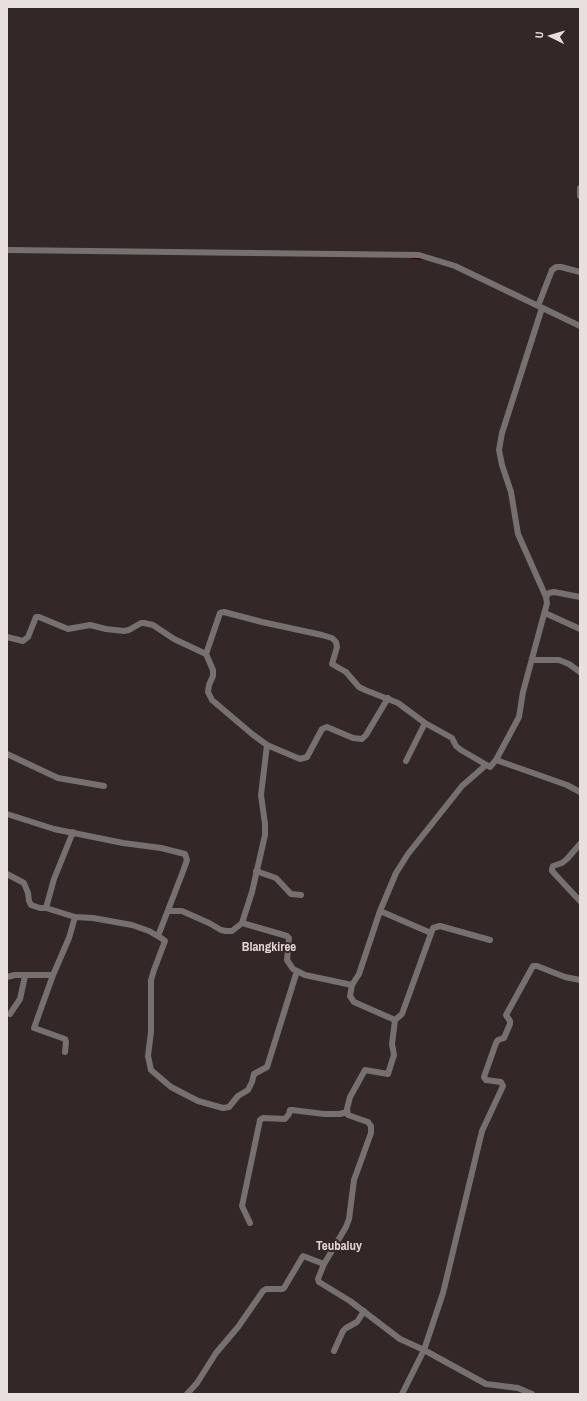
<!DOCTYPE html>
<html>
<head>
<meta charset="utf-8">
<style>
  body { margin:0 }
  #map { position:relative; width:587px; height:1401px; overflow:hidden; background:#332727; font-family:"Archivo Narrow",sans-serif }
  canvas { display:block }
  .frame { position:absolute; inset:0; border:8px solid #e7e0df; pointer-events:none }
  .north { position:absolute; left:531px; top:16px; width:40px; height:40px; -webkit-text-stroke:3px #332727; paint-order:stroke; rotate:275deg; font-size:11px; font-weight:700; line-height:16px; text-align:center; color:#e7e0df }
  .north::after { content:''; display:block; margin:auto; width:14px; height:18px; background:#e7e0df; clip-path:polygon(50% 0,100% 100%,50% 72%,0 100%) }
</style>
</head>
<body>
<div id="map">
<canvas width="587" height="1401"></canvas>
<div class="frame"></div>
<div class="north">U</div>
</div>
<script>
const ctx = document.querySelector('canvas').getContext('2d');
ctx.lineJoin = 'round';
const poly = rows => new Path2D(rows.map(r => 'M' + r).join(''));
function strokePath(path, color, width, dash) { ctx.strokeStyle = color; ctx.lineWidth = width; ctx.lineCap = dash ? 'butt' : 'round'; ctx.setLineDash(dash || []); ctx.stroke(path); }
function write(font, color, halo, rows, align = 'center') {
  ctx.font = font + ' "Archivo Narrow",sans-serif'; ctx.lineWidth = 4; ctx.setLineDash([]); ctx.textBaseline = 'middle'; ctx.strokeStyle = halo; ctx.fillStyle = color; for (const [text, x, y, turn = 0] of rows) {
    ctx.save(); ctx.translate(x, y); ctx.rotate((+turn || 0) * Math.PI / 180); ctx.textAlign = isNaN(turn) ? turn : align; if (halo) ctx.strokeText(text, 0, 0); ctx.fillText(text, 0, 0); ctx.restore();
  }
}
const stream = poly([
  [411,258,423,259]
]);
const minor = poly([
  [580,188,580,196],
  [7,250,419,255,455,266,580,326],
  [538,306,552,270,556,267,561,267,580,272],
  [546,597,549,593,554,592,580,597],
  [545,613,580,629],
  [7,637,23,641,28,637,36,617,39,617,68,629,90,625,106,629,124,631,129,630,141,623,144,623,153,625,174,639,206,654,220,613,224,612,262,622,322,635,332,638,336,642,337,647,332,664,346,672,359,687,365,690,398,703,425,723,452,738,456,746,461,750,490,767,496,760,519,717,523,692,547,603,546,597,518,534,511,492,502,465,499,450,502,433,542,308],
  [206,654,213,670,213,676,209,685,208,692,212,700,252,734,267,745,300,759,307,757,322,729,327,727,353,738,362,739,366,735,388,698],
  [532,660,559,660,569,664,580,672],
  [7,754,58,778,104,786],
  [496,760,567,785,580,792],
  [406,761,425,723],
  [7,814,54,829,123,843,161,848,185,854,187,860,182,874,158,936],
  [73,832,54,879,46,908,75,917,93,918,132,925,149,931,161,938,165,941,154,970,151,980,151,1032,148,1056,151,1070,171,1087,198,1101,223,1108,229,1107,238,1096,248,1090,252,1082,254,1074,267,1067,297,971],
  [580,844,567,859,562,863,553,866,552,869,552,871,580,901],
  [256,871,276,878,291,894,301,895],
  [7,874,24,883,28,893,29,901,31,905,40,908,46,908],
  [169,911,182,911,209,923,221,930,226,931,232,931,242,923,252,892,265,835,265,824,261,795,267,745],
  [380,911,431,933],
  [242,923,287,936,289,938,287,960,293,969,305,975,352,985],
  [7,977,15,975,53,975],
  [10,1014,20,999,25,976],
  [395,1020,402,1014,433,928,440,926,490,940],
  [65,1052,66,1042,65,1039,34,1028,53,975,69,938,75,917],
  [250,1223,242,1206,260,1120,263,1118,285,1119,289,1114,290,1110,292,1110,324,1114,340,1114,347,1112],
  [324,1264,318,1279,319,1282,350,1301,400,1339,424,1350,486,1384,518,1388,532,1394],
  [334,1351,343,1331,346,1328,357,1322,364,1311],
  [187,1394,197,1383,216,1353,238,1327,263,1291,266,1289,282,1289,284,1288,303,1256,324,1264,346,1227,349,1219,354,1180,371,1133,371,1126,368,1122,348,1115,347,1109,350,1097,365,1070,388,1074,394,1055,392,1044,395,1020,354,1002,350,996,352,985,359,974,380,911,396,873,408,854,462,786,486,765],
  [402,1394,424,1350,443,1293,482,1131,503,1086,501,1082,486,1080,484,1077,496,1043,498,1040,504,1038,510,1024,510,1021,506,1015,533,966,537,966,565,977,580,980]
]);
const quarterNames = [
  ["Blangkiree",269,948],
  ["Teubaluy",339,1247]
];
strokePath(stream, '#330107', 1.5);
strokePath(minor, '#767070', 6);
write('bold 13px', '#e2d2d2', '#332727', quarterNames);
</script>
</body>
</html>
